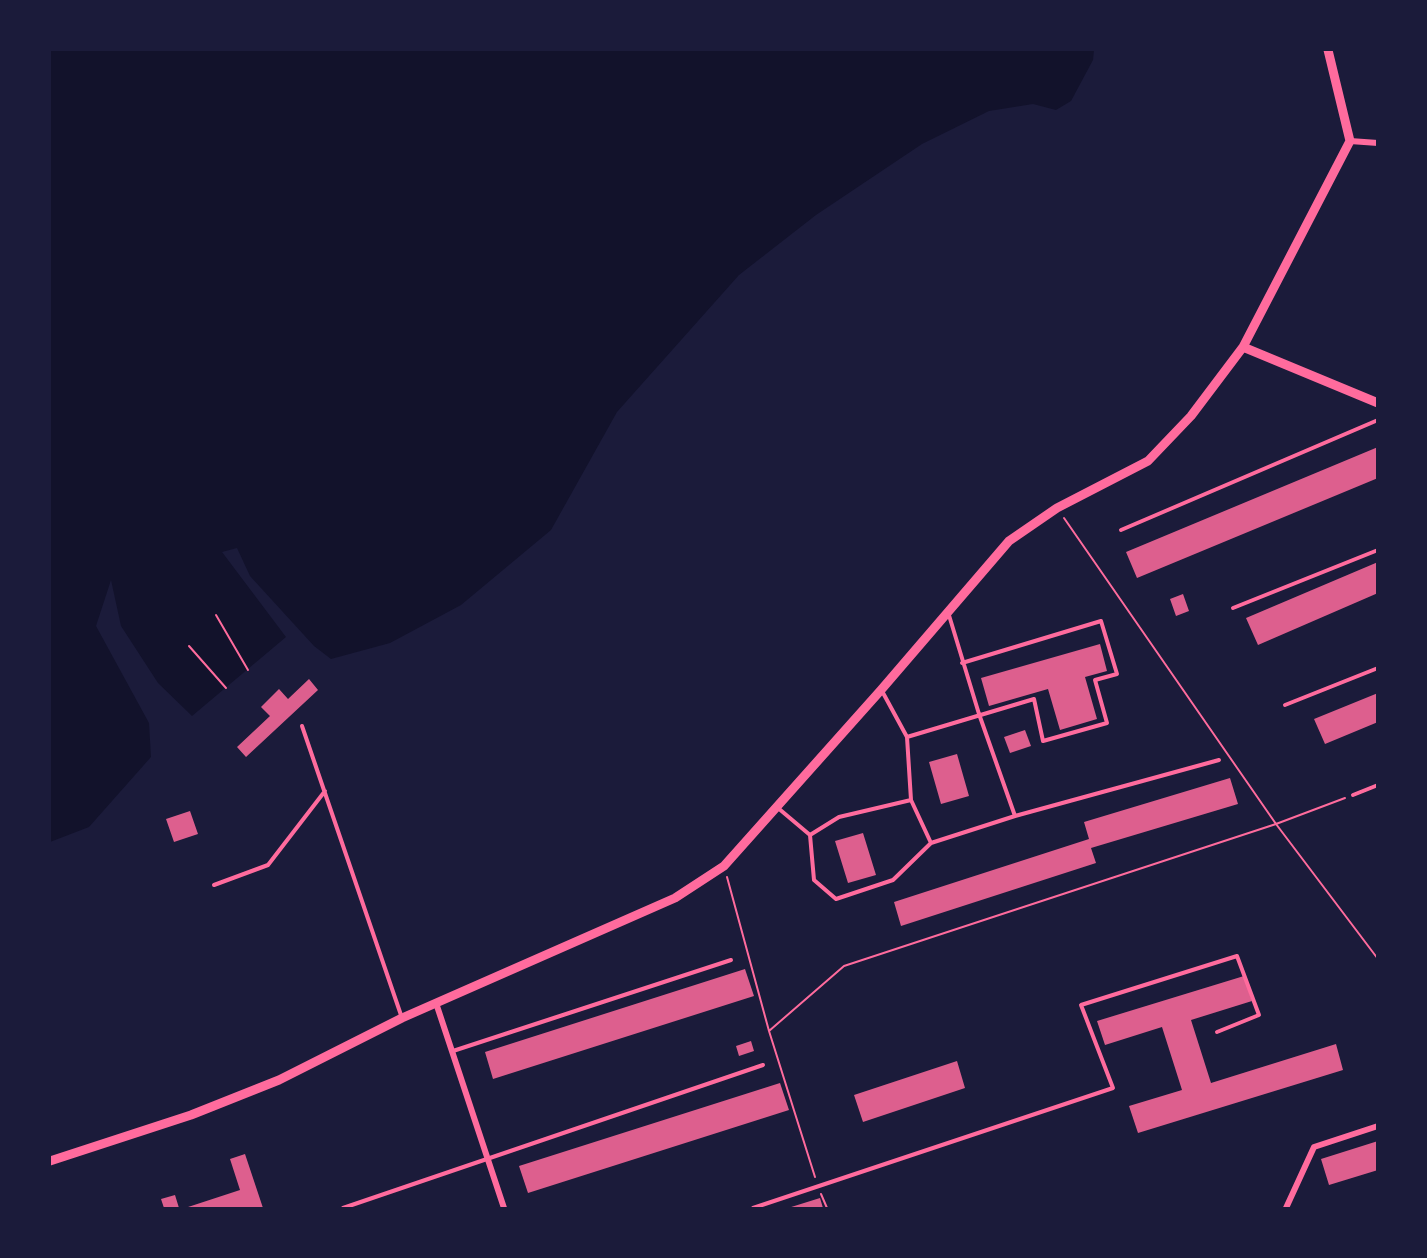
<!DOCTYPE html>
<html>
<head>
<meta charset="utf-8">
<style>
  body { margin:0 }
  #map { position:relative; width:1427px; height:1258px; overflow:hidden; background:#1b1b3a; font-family:Lato,sans-serif }
  canvas { display:block }
  .frame { position:absolute; inset:0; border:51px solid #1b1b3a; pointer-events:none }
</style>
</head>
<body>
<div id="map">
<canvas width="1427" height="1258"></canvas>
<div class="frame"></div>
</div>
<script>
const ctx = document.querySelector('canvas').getContext('2d');
ctx.lineJoin = 'round';
function paint(path, color) { ctx.fillStyle = color; ctx.fill(path, 'evenodd'); }
const poly = rows => new Path2D(rows.map(r => 'M' + r).join(''));
function strokePath(path, color, width, dash) { ctx.strokeStyle = color; ctx.lineWidth = width; ctx.lineCap = dash ? 'butt' : 'round'; ctx.setLineDash(dash || []); ctx.stroke(path); }
const water = poly([
  [50,50,1094,50,1093,60,1071,101,1056,110,1033,104,989,111,922,144,816,215,739,275,617,412,551,530,461,605,390,643,331,659,314,646,250,576,237,548,222,552,286,637,192,716,158,683,121,626,111,580,96,626,149,723,151,757,89,827,50,842]
]);
const building = poly([
  [1378,447,1378,478,1137,578,1126,552],
  [1378,562,1378,593,1258,645,1246,618],
  [1183,594,1189,611,1176,616,1170,599],
  [1100,644,1107,671,1085,677,1097,719,1060,730,1048,689,989,706,981,678],
  [309,679,318,690,246,757,237,747,270,716,261,707,279,689,288,699],
  [1378,693,1378,722,1325,744,1314,719],
  [1025,730,1031,746,1010,753,1004,737],
  [957,754,969,796,941,804,929,762],
  [1230,778,1238,804,1091,848,1096,863,901,926,894,902,1089,839,1084,822],
  [190,811,198,834,174,842,166,819],
  [863,833,876,875,848,883,835,841],
  [745,969,754,996,493,1079,485,1052],
  [1244,976,1252,1001,1191,1020,1211,1083,1336,1044,1343,1070,1138,1133,1129,1106,1182,1090,1162,1027,1105,1045,1097,1021],
  [751,1041,754,1051,739,1056,736,1046],
  [957,1061,965,1088,863,1122,854,1095],
  [780,1083,789,1110,528,1193,519,1166],
  [1378,1141,1378,1170,1329,1185,1321,1159],
  [245,1154,263,1208,185,1208,240,1190,230,1159],
  [175,1195,179,1208,164,1208,161,1199],
  [820,1198,823,1208,788,1208]
]);
const path = poly([
  [1064,518,1276,824,1378,959],
  [216,615,248,670],
  [189,646,226,688],
  [727,877,769,1031,815,1177],
  [769,1031,844,966,1276,824,1345,798],
  [821,1194,827,1208]
]);
const service = poly([
  [1121,530,1378,420],
  [1233,608,1378,550],
  [948,612,979,714,1015,816],
  [882,691,907,737,911,800],
  [1285,705,1378,668],
  [302,726,402,1018],
  [907,737,1034,699,1043,741,1107,723,1095,680,1117,674,1101,621,962,663],
  [1353,795,1378,785],
  [778,808,810,835,814,880,836,899,893,880,931,843,1015,816,1219,760],
  [810,835,839,817,911,800,931,843],
  [214,885,268,865,325,791],
  [453,1051,731,960],
  [343,1208,763,1065],
  [753,1208,1113,1088,1081,1005,1237,956,1259,1015,1217,1032]
]);
const minor = poly([
  [1350,141,1378,143],
  [436,1003,504,1208],
  [1286,1208,1314,1147,1378,1126]
]);
const tertiary = poly([
  [1243,347,1378,403],
  [50,1161,191,1115,279,1080,402,1018,675,898,724,866,881,690,1009,541,1057,508,1148,461,1191,416,1243,347,1350,141,1328,50]
]);
paint(water, '#12122b');
paint(building, '#dd5f8e');
strokePath(path, '#ff6b9d', 2);
strokePath(service, '#ff6b9d', 4);
strokePath(minor, '#ff6b9d', 6);
strokePath(tertiary, '#ff6b9d', 9);
</script>
</body>
</html>
